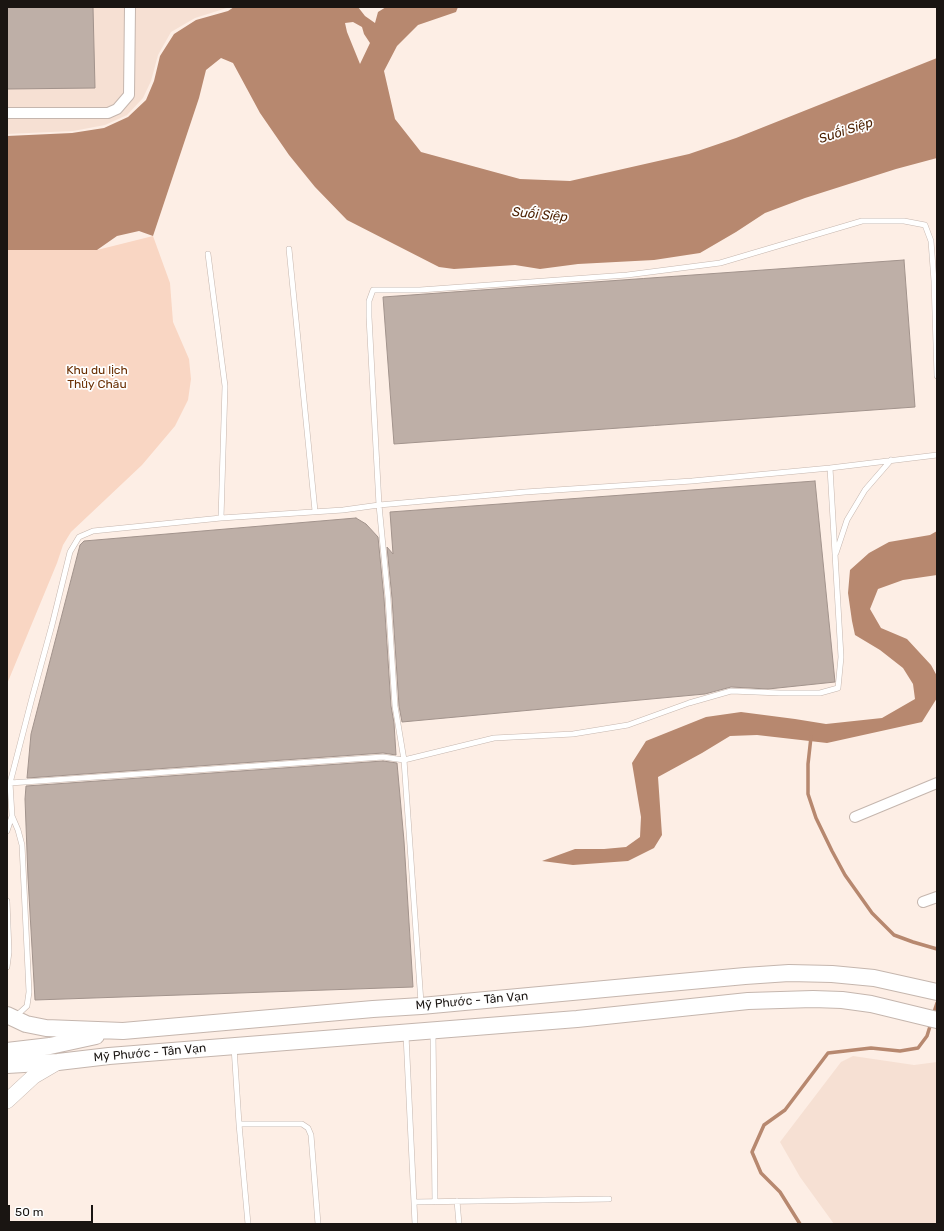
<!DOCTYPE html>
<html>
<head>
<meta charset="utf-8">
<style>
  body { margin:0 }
  #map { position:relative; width:944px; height:1231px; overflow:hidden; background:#fdeee5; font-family:Rubik,sans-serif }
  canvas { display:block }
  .frame { position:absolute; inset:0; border:8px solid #1a1512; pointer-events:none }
  .scale { position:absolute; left:8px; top:1205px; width:85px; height:18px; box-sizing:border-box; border:2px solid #1a1512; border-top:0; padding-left:5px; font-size:12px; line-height:14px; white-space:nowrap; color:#1a1512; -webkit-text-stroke:3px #fefefe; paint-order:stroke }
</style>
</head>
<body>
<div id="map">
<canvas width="944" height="1231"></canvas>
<div class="frame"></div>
<div class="scale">50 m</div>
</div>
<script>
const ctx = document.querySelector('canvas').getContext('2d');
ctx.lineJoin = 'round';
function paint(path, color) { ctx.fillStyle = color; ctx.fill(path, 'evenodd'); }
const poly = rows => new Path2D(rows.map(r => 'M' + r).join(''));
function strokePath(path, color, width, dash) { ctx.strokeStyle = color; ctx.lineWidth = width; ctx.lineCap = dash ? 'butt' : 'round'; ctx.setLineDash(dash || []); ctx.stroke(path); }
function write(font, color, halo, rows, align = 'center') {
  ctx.font = font + ' Rubik,sans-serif'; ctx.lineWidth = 3.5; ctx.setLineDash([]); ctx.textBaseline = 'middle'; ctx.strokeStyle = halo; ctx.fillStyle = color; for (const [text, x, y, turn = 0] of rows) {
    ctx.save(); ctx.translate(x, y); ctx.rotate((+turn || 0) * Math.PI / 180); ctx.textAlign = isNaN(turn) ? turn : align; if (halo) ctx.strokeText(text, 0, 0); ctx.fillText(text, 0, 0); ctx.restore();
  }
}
const built = poly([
  [7,7,230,7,195,18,171,32,158,55,151,81,143,98,127,115,105,125,73,131,7,134],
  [853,1056,914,1065,937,1062,937,1224,834,1224,800,1177,780,1142,841,1062]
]);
const green = poly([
  [153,236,170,283,173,322,189,359,191,379,188,400,175,426,142,465,71,532,63,545,57,563,7,684,7,250,97,250]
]);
const water = poly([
  [234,7,358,7,365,16,375,23,378,12,386,7,458,7,456,12,418,25,397,46,384,71,395,119,421,152,520,179,570,181,689,154,736,138,937,58,937,158,896,169,805,198,765,213,736,232,700,253,654,260,578,264,540,269,515,265,454,269,439,267,347,220,315,187,289,155,260,113,233,63,221,58,206,70,199,98,153,236,139,231,117,236,97,250,7,250,7,136,72,133,104,128,128,117,146,100,154,81,160,56,174,34,196,20,228,11],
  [353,22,362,27,364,34,370,43,360,64,347,32,345,23],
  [937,531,937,575,903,580,878,589,870,609,881,628,907,639,931,665,937,676,937,698,922,722,827,743,757,735,730,736,702,753,658,777,662,835,654,848,628,861,573,865,542,861,575,849,604,849,626,847,640,837,641,817,632,763,646,741,706,717,741,712,795,719,826,724,882,718,915,699,913,684,903,668,880,650,855,635,852,621,848,593,850,570,869,553,889,542,930,535]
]);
const stream = poly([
  [811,737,808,764,808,794,816,818,832,851,845,875,872,913,894,935,913,942,937,949],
  [933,1015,937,1003],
  [800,1224,780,1192,761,1173,752,1152,764,1125,785,1110,828,1053,871,1048,900,1051,918,1048,927,1036,931,1023]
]);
const building = poly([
  [7,7,93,7,95,88,7,89,7,7],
  [904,260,915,407,394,444,383,297,904,260],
  [815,481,835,682,768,689,731,687,705,694,402,722,399,706,392,598,387,547,393,554,390,512,815,481],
  [356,518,366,524,378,537,384,598,391,706,394,723,396,755,383,753,27,778,31,734,80,545,84,541,356,518],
  [383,761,397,763,404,841,413,987,35,1000,28,878,25,799,26,786,383,761]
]);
const lane = poly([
  [289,249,315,511],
  [221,518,343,510,379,505,525,492,692,481,830,468,937,455],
  [836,553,847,520,865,490,891,460],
  [10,783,383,757,404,760,395,706,388,598,379,505,369,317,369,301,373,290,420,290,627,275,720,263,862,221,904,221,925,225,931,241,934,281,937,376],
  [7,831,12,816],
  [7,901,9,952,7,967],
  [421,1003,404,760,494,738,573,734,628,725,689,703,731,691,780,693,820,693,838,688,841,657,830,468],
  [15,1017,27,1006,29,992,22,845,18,830,12,816,10,783,32,698,52,625,70,552,79,537,93,531,221,518,225,386,208,254],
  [433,1033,435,1202],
  [406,1035,415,1224],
  [234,1047,239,1124,248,1224],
  [239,1124,302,1124,308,1128,311,1135,318,1224],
  [457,1201,459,1224],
  [414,1202,609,1199]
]);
const street = poly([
  [7,113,108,113,117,109,129,95,130,7],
  [855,817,937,783],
  [923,902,937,897]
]);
const secondary = poly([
  [7,1101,34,1076,58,1062]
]);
const primary = poly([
  [7,1015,26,1024,46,1028,123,1031,373,1009,421,1006,745,976,789,973,832,974,874,978,937,992],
  [7,1051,50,1046,96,1036],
  [7,1065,58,1062,109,1056,577,1019,748,1001,813,999,842,1000,871,1004,937,1020]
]);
const parkNames = [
  ["Khu du lịch",97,371],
  ["Thủy Châu",97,385]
];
const streetNames = [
  ["Mỹ Phước - Tân Vạn",472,1001,-5],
  ["Mỹ Phước - Tân Vạn",150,1053,-5]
];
const waterNames = [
  ["Suối Siệp",846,131,-18],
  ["Suối Siệp",540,215,6]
];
paint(built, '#f6e0d3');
paint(green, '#f9d6c3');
paint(water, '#b7886f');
strokePath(stream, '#b7886f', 3.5);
paint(building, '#beafa7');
strokePath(building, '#a2938c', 1);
strokePath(lane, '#c5b6ae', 6);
strokePath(street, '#c5b6ae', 12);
strokePath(secondary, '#c5b6ae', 16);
strokePath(primary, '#c5b6ae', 18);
strokePath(lane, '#fff', 5);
strokePath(street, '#fff', 10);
strokePath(secondary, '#fff', 15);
strokePath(primary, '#fff', 16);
write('12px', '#692e02', '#fefefe', parkNames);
write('12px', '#1a1512', '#fefefe', streetNames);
write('italic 13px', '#4d2102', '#fefefe', waterNames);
</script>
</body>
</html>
